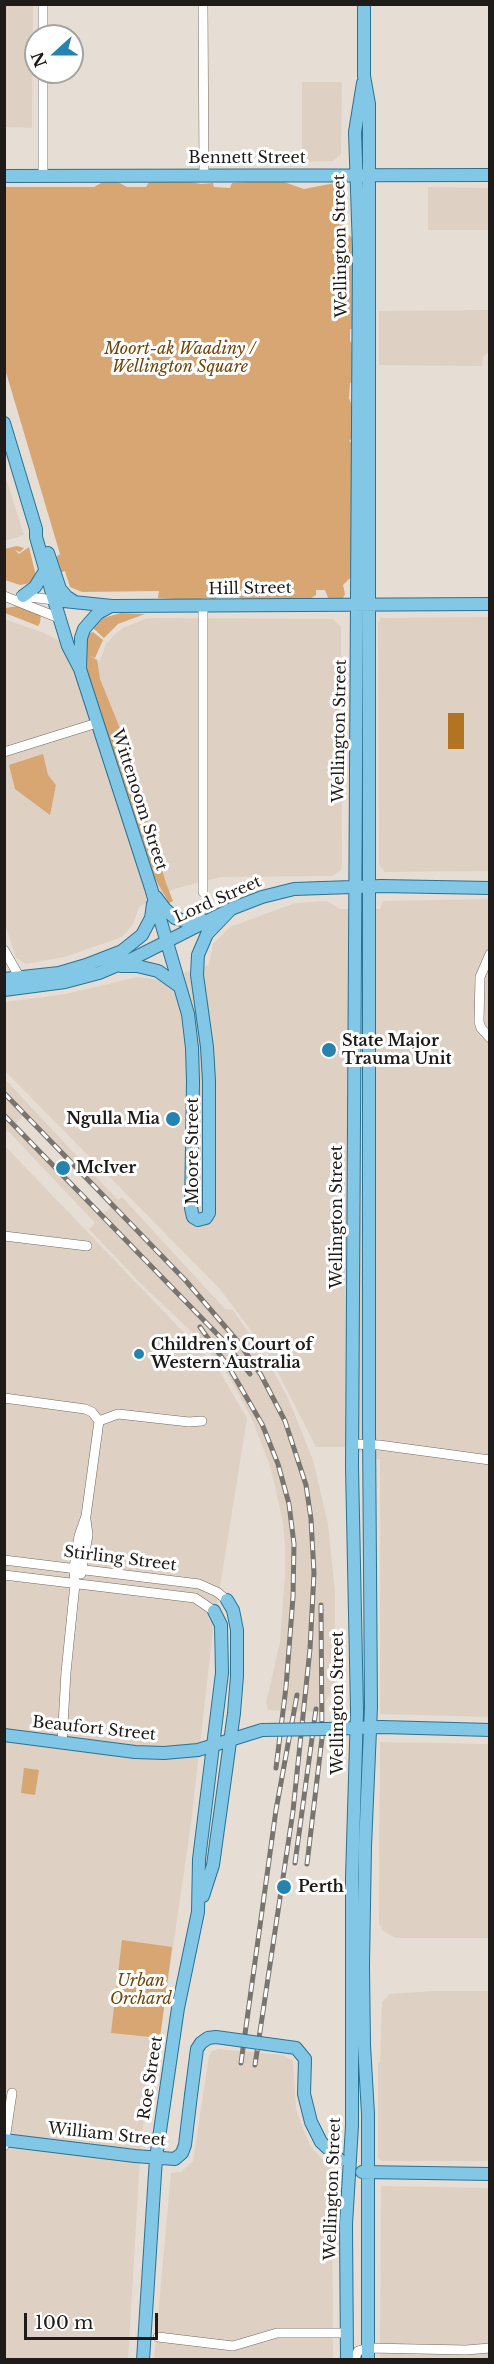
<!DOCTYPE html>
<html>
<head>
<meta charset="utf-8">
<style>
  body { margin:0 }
  #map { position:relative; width:494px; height:2364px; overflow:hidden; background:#e6ded5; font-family:"Libre Baskerville",serif }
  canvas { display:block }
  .frame { position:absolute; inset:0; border:6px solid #1e1b18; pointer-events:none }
  .north { position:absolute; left:24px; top:24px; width:60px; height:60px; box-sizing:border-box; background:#fff; border:2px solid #a5a4a3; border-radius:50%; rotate:249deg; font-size:16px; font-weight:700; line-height:24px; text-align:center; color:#1e1b18 }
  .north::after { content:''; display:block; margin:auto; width:21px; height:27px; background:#2483af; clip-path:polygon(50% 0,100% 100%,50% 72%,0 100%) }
  .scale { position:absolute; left:24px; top:2313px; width:134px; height:27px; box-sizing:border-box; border:3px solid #1e1b18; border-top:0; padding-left:8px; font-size:18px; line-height:21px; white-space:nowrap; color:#1e1b18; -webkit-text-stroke:4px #fff; paint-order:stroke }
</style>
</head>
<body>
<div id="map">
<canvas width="494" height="2364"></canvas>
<div class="frame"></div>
<div class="north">N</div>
<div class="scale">100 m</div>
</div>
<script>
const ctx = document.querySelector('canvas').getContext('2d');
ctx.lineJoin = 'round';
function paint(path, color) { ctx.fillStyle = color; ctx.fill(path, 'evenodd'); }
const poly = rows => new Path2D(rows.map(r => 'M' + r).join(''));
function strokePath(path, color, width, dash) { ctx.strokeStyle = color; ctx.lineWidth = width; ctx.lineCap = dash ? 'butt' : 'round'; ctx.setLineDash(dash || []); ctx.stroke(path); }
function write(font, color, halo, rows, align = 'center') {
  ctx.font = font + ' "Libre Baskerville",serif'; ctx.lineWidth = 6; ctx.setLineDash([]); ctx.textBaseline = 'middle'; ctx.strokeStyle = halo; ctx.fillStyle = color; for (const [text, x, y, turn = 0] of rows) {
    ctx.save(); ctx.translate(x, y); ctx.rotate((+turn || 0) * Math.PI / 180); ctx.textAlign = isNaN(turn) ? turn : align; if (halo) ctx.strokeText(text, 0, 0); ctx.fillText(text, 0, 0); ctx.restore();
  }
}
const built = poly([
  [5,4,33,5,32,128,5,127],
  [302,82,342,82,341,154,333,161,302,162],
  [428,187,489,188,489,230,428,230],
  [489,310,489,352,483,357,482,366,379,365,379,311],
  [4,472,24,535,5,541,4,541],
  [489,617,489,871,385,872,379,865,378,623,381,618],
  [147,618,333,619,341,627,342,864,341,870,332,876,221,877,174,889,139,907,133,924,123,936,114,940,64,957,26,964,16,958,4,921,4,619,44,633,100,661,106,644,114,635,123,628],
  [489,899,489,1717,380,1714,380,1460,348,1447,316,1447,268,1353,220,1289,5,1071,5,1002,66,994,137,977,161,980,209,965,213,944,230,927,295,903,327,901,340,909,380,909,383,901],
  [5,1079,118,1200,122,1197,225,1309,233,1310,265,1356,288,1398,313,1460,328,1524,335,1592,335,1689,325,1701,325,1712,268,1710,266,1703,280,1642,285,1575,285,1549,283,1523,275,1486,269,1463,251,1417,228,1375,196,1336,138,1281,89,1229,95,1223,8,1131,5,1133],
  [24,1115,111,1207,103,1215,16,1123],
  [4,1145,217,1367,247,1418,213,1631,191,1823,160,2038,154,2046,141,2142,128,2359,5,2359],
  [380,1742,489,1744,489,1938,395,1938,382,1930,379,1923],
  [433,1991,489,1991,489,2161,382,2161,378,2158,378,2064,380,2062,382,2002,390,1994],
  [218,2049,283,2055,293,2061,296,2109,302,2126,311,2147,338,2177,332,2228,333,2359,154,2360,171,2173,181,2172,193,2161,209,2056,212,2051],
  [381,2186,489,2188,489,2345,465,2347,380,2344],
  [380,2351,489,2351,489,2359,380,2359]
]);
const green = poly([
  [174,179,201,184,213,183,214,187,230,188,232,183,278,180,304,189,335,183,344,190,347,234,358,242,352,253,352,257,356,265,355,329,350,329,350,341,354,347,354,382,350,383,349,398,355,414,356,434,349,441,355,445,353,575,343,585,345,594,342,600,329,600,325,590,316,590,316,595,308,600,244,600,232,594,233,591,220,592,215,600,208,598,192,600,158,598,159,591,82,592,70,587,65,571,59,573,55,558,60,554,5,369,5,187,94,187,103,182,118,182,127,187,146,187,149,182],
  [17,546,24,548,20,552,15,550,19,554,29,547,36,576,30,583,20,585,5,580,4,549],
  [18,606,41,614,40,623,38,626,5,613,5,608],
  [121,613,145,614,118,624,104,638,94,629,93,627,103,618],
  [93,632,103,640,95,658,89,656,97,660,100,679,119,726,166,883,173,901,169,903,156,880,142,841,87,671,85,648,89,633],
  [43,754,48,775,56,785,50,815,15,789,9,765],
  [24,1768,39,1770,35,1795,21,1793],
  [122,1940,172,1947,160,2038,111,2033]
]);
const water = poly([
  [448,713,464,713,464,749,448,749]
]);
const minor = poly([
  [43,4,43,36],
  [203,4,204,175],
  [43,72,43,175],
  [4,596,59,618],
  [21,596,54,600],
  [203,606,203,892],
  [4,752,97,723],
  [4,950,20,978],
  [490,954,480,977,479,1022,481,1028,490,1038],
  [4,1236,87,1246],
  [4,1398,85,1409,92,1412,99,1421],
  [99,1421,118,1414,189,1422,202,1421],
  [353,1444,379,1445,490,1460],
  [4,1560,199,1584,217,1592,227,1600],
  [81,1574,88,1535,86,1520],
  [4,1575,195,1598,214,1611],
  [62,1743,66,1672,75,1584,74,1568,79,1536,86,1516,99,1421],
  [4,2146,12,2093],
  [158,2337,233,2346,277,2333,347,2333],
  [354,2360,358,2351,368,2348,466,2350,490,2348]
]);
const major = poly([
  [364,4,364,76,369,104,369,1428,371,1707,365,1846,363,1966,364,2045,368,2114,368,2360],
  [4,176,490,175],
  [4,423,36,529,36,537,54,600,68,646,80,669,151,888,188,1014,192,1048,193,1081,191,1208,193,1217,198,1220,206,1218,209,1213,209,1081,207,1047,197,975,198,955,207,934,231,909],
  [48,553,60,589,67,597,75,602],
  [23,596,35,587,45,571],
  [54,600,112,606,490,604],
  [80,668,81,638,84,629,98,613,111,606],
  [156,897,165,909,175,918,185,921,203,920],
  [121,966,137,966,158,971,179,986],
  [4,979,59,973,86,965,122,951,142,935,151,918,153,904],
  [4,990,65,982,99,973,132,959,231,909,262,897,294,889,381,886,490,888],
  [327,1729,382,1727,490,1730],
  [4,1735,135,1752,164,1753,198,1750,262,1730],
  [203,1896,213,1865,234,1713,237,1676,237,1630,233,1610,227,1600],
  [4,2140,135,2156,175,2159,182,2153,185,2145,191,2095],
  [362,2172,490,2174],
  [143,2360,156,2158,178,2008,198,1912,199,1859,222,1673,221,1625,214,1611],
  [347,2360,346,2224,352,2126,352,1877,357,1711,352,1467,359,249,355,132,363,83]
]);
const rail = poly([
  [4,1093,186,1281,240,1344,261,1375,285,1421,306,1485,311,1519,314,1573,310,1649,293,1811,255,2065],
  [4,1115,222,1339,250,1374],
  [200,1327,230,1369,262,1424,278,1464,289,1504,294,1544,293,1597,286,1687,276,1768],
  [295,1863,316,1709],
  [307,1864,322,1738,321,1605],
  [241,2063,276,1810,297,1695]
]);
const majorBridge = poly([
  [262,1730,327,1729],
  [191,2095,197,2049,201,2043,208,2038,216,2037,296,2048,305,2059,304,2094,311,2122,321,2142,340,2160]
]);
const markers = [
  [329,1050,8,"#2483af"],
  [173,1119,8,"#2483af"],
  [63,1168,8,"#2483af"],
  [139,1354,6,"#2483af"],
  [284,1887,8,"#2483af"]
];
const streetNames = [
  ["Bennett Street",247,158],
  ["Wellington Street",341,246,-91],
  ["Hill Street",250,589,-1],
  ["Wellington Street",340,731,-89],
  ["Wittenoom Street",139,800,72],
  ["Lord Street",218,900,-24],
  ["Moore Street",193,1151,-90],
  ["Wellington Street",337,1217,-90],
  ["Stirling Street",120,1559,7],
  ["Wellington Street",338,1703,-90],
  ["Beaufort Street",94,1729,6],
  ["Roe Street",151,2078,-81],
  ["William Street",107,2135,6],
  ["Wellington Street",333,2189,-88]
];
const parkNames = [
  ["Moort-ak Waadiny /",180,349],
  ["Wellington Square",180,367],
  ["Urban",141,1981],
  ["Orchard",141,1999]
];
const poiNames = [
  ["State Major",342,1041],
  ["Trauma Unit",342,1059],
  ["Ngulla Mia",160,1119,"right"],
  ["McIver",76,1168],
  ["Children's Court of",151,1345],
  ["Western Australia",151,1363],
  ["Perth",298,1887]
];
paint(built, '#ded0c3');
paint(green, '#d7a672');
paint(water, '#b37421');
strokePath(minor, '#736b64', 10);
strokePath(major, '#297294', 14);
strokePath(minor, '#fff', 9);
strokePath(major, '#82c7e6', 12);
strokePath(rail, '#79746e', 5);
strokePath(rail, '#fff', 3, [9]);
strokePath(majorBridge, '#297294', 14, []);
strokePath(majorBridge, '#82c7e6', 12);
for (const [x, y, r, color] of markers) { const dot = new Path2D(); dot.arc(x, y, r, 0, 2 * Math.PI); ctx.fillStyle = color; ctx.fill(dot); strokePath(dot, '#fff', 2); }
write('16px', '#1e1b18', '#fff', streetNames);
write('italic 16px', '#714507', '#fff', parkNames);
write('bold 16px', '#1e1b18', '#fff', poiNames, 'left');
</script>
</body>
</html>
